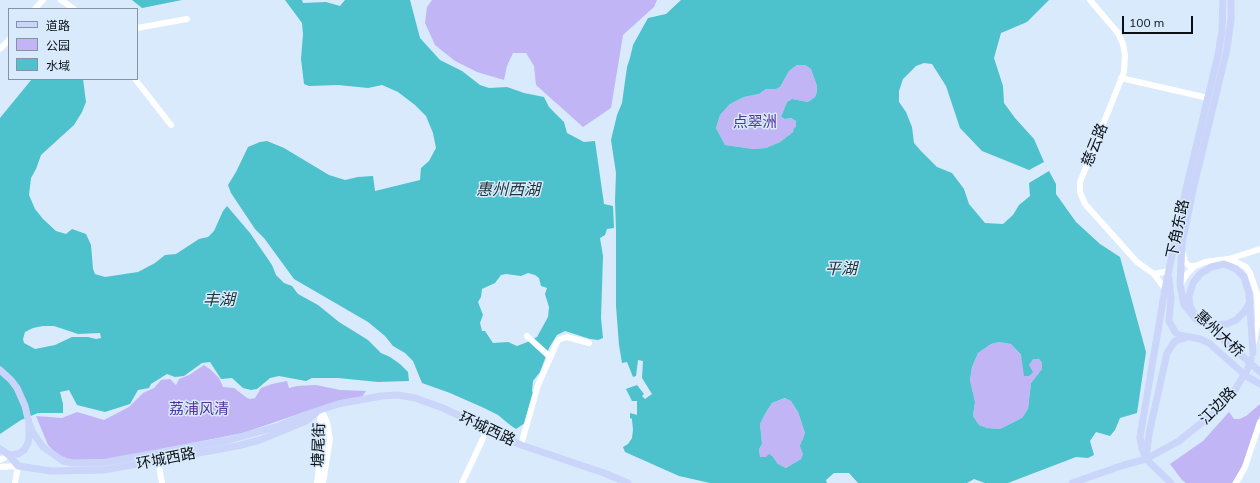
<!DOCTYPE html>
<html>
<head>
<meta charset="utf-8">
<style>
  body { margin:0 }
  #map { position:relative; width:1260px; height:483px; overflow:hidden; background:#d8eafc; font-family:Mulish,"Noto Sans SC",sans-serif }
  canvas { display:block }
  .legend { position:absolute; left:8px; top:8px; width:130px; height:72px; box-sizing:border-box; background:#d8eafc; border:1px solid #8693a0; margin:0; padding:5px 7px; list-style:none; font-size:12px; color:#0a1015 }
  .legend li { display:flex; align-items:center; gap:8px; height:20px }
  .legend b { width:20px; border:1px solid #8693a0 }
  .scale { position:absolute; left:1122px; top:16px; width:71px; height:18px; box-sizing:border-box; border:2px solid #0a1015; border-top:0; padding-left:5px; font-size:12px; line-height:14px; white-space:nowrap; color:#0a1015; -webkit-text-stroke:3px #d8eafc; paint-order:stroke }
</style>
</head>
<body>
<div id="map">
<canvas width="1260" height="483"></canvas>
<ul class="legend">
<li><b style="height:5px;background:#cad5f9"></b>道路</li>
<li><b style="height:11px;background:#c1b5f6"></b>公园</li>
<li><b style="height:11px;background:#4dc1cc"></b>水域</li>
</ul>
<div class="scale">100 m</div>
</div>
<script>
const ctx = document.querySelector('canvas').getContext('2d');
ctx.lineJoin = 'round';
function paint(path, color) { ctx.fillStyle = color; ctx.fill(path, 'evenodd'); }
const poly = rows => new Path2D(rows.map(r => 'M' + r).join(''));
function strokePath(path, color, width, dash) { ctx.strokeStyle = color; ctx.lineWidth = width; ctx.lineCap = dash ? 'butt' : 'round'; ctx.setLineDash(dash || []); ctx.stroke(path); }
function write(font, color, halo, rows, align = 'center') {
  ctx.font = font + ' Mulish,"Noto Sans SC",sans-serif'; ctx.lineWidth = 3; ctx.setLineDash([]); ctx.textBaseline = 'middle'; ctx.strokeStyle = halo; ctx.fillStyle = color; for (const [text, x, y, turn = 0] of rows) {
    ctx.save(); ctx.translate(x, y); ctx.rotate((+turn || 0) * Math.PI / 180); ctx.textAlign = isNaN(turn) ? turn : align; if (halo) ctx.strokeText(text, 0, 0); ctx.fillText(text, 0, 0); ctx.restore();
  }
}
const green = poly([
  [432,0,657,0,654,7,623,35,611,108,583,127,536,85,534,66,526,53,513,53,507,66,504,80,477,72,455,61,435,45,425,23,427,7],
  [797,65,805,65,811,69,817,86,817,92,815,97,808,102,792,99,787,102,781,117,785,119,791,118,796,121,796,127,793,132,780,142,766,148,753,149,725,145,716,128,720,115,730,104,744,97,759,94,766,89,776,89,780,87,789,71],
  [999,342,1011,344,1029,365,1032,359,1039,359,1042,363,1042,369,1031,383,1028,409,1022,418,1000,429,987,428,979,425,973,416,975,402,970,380,972,367,978,353,991,344],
  [204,365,211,370,219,378,223,387,234,388,247,398,250,399,255,398,261,388,272,384,287,381,289,388,297,386,316,385,340,390,366,391,362,397,313,409,243,433,109,459,72,460,58,455,48,445,36,416,62,418,77,412,104,420,129,407,143,393,154,388,161,380,170,379,176,385,179,379,189,375],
  [786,398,791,401,798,412,805,433,802,440,803,454,801,459,786,468,778,464,773,457,760,457,759,449,762,444,760,424,765,414,772,403],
  [1260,404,1260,415,1242,467,1232,483,1186,483,1182,480,1170,464,1203,441,1229,412,1234,419,1239,419,1246,416]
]);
const water = poly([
  [132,0,182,0,142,8],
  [285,0,302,0,303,3,326,2,340,6,345,0,410,0,420,38,440,60,462,71,480,85,489,88,507,87,524,93,544,97,549,107,564,122,567,133,584,142,595,141,604,204,613,206,614,228,607,229,605,235,600,238,603,256,601,318,603,338,598,340,590,339,565,331,557,335,549,348,540,372,533,381,532,391,535,396,525,423,516,429,510,425,498,415,484,408,450,393,422,383,413,361,405,353,393,346,385,336,368,322,294,279,264,238,255,229,231,193,228,185,236,172,248,147,260,142,267,141,284,148,329,175,345,180,358,177,373,176,375,191,420,180,421,168,429,161,436,148,433,133,426,116,415,105,398,92,382,85,368,88,338,85,309,86,304,84,301,59,303,34,302,23],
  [528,273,535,275,539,278,541,286,547,288,545,294,549,307,548,317,537,337,525,343,517,346,508,342,493,343,485,331,482,331,480,323,483,315,478,302,481,297,482,289,495,283,501,275,506,274,521,276],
  [681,0,1049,0,1027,22,1001,33,994,58,1003,86,1004,103,1015,118,1034,139,1044,162,1029,170,982,151,960,128,946,86,932,64,924,63,916,66,903,79,899,91,899,102,906,112,912,127,914,143,921,151,937,167,952,173,964,189,969,204,985,223,1003,224,1013,215,1019,205,1030,196,1029,183,1049,171,1056,184,1056,194,1076,222,1100,244,1120,257,1146,352,1137,413,1120,418,1115,430,1110,436,1096,432,1090,441,1094,455,1088,458,1076,457,1008,483,985,483,974,479,967,483,858,483,849,473,834,473,826,480,827,483,710,483,679,476,625,452,623,447,628,444,632,438,633,430,632,419,630,418,630,413,637,415,637,401,632,401,626,389,637,385,644,394,642,396,645,399,652,394,642,378,643,361,638,360,636,376,633,377,627,362,622,363,619,345,616,306,616,230,615,201,616,173,611,140,617,115,622,103,627,67,630,58,633,45,648,18,666,14],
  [797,65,805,65,811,69,817,86,817,92,815,97,808,102,792,99,787,102,781,117,785,119,791,118,796,121,796,127,794,128,793,132,780,142,766,148,753,149,725,145,716,128,720,115,730,104,744,97,759,94,766,89,776,89,780,87,789,71],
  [999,342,1011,344,1021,355,1024,376,1029,376,1033,372,1029,365,1033,359,1039,359,1042,363,1042,369,1031,383,1028,409,1022,418,1000,429,987,428,979,425,973,416,975,402,970,380,972,367,978,353,991,344],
  [785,398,791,401,798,412,805,433,800,446,803,454,801,459,786,468,778,464,773,457,769,454,766,457,760,457,759,449,762,444,760,424,765,414,772,403],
  [32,79,83,79,86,102,82,112,74,125,41,155,36,169,31,178,29,195,35,209,43,219,56,231,66,234,72,229,86,234,91,245,93,269,95,274,105,277,138,272,155,263,165,255,176,254,199,239,208,237,214,231,223,211,227,206,250,233,272,265,276,275,284,283,292,286,298,294,318,305,339,322,368,340,381,353,390,357,400,364,408,372,409,381,378,382,338,378,312,378,306,381,279,376,270,378,257,389,251,390,243,388,232,378,221,379,210,362,202,363,184,376,175,377,167,374,151,384,149,388,138,390,130,404,105,412,77,405,69,390,60,392,63,404,63,413,38,413,21,420,0,434,0,118],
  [43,326,54,326,78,334,100,333,101,338,96,339,88,337,72,337,55,345,35,349,24,343,23,339,25,332,33,328]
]);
const minor = poly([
  [61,0,74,9],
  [1090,0,1118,33,1123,44,1125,55,1124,72,1080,182,1080,192,1085,204,1137,262,1154,274,1165,289],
  [35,9,43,0],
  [137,28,187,19],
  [0,49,9,40],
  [1121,78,1208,98],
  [135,79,171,125],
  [1183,253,1185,262,1189,266,1195,266],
  [1229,259,1260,249],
  [1154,274,1169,271],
  [1180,285,1187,274,1195,266,1205,262,1228,259,1234,261,1246,267,1250,273,1257,294,1258,320,1254,342],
  [527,336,550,357],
  [321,410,327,422,330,439,323,483],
  [521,445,538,385,558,340,567,337,589,343],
  [0,460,9,455],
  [158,460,162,483],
  [0,467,18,466,15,483],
  [317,483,323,438,320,422,321,410],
  [462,483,487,430],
  [1236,483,1245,467,1260,422]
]);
const major = poly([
  [1231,0,1231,19,1227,49,1193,190,1182,244,1180,285,1184,305,1196,319,1202,323,1211,325,1227,324,1236,320,1245,311,1250,302],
  [1169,278,1171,298,1169,321,1175,332,1179,335,1200,339,1209,343,1246,376,1260,384],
  [1193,311,1190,307,1189,296,1193,283,1200,274,1211,267,1224,264,1236,269,1244,277,1249,293,1253,353],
  [1206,324,1260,372],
  [0,370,11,380,17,388,25,406,29,423,29,437,28,443,24,450,18,454,9,455],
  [29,423,33,433,43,447,63,461,73,463,101,463,229,440,279,426,305,415,338,404,381,396,398,395,415,398,443,408,521,445,604,473,628,483],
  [0,449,9,455,18,466,51,471,104,470,237,446,260,440,306,421,316,413],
  [1146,459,1149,434,1167,353,1175,341,1188,337],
  [1072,483,1124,465,1146,459,1179,441,1216,411,1235,390,1248,368,1251,359],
  [1171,483,1146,459,1142,448,1140,437,1165,289,1186,189,1218,55,1222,31,1223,0]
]);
const parkNames = [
  ["点翠洲",755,122],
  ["荔浦风清",199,409]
];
const streetNames = [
  ["慈云路",1095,145,-68],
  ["下角东路",1178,229,-78],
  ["惠州大桥",1219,334,43],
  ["江边路",1218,406,-46],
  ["环城西路",487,429,25],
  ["塘尾街",319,445,-88],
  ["环城西路",166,459,-11]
];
const waterNames = [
  ["惠州西湖",508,190],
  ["平湖",841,269],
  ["丰湖",219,300]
];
paint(green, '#c1b5f6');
paint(water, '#4dc1cc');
strokePath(minor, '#fff', 6);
strokePath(major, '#cad5f9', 7);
write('15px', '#55359c', '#d8eafc', parkNames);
write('15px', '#0a1015', '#d8eafc', streetNames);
write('italic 16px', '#1c3538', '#d8eafc', waterNames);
</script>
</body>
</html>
